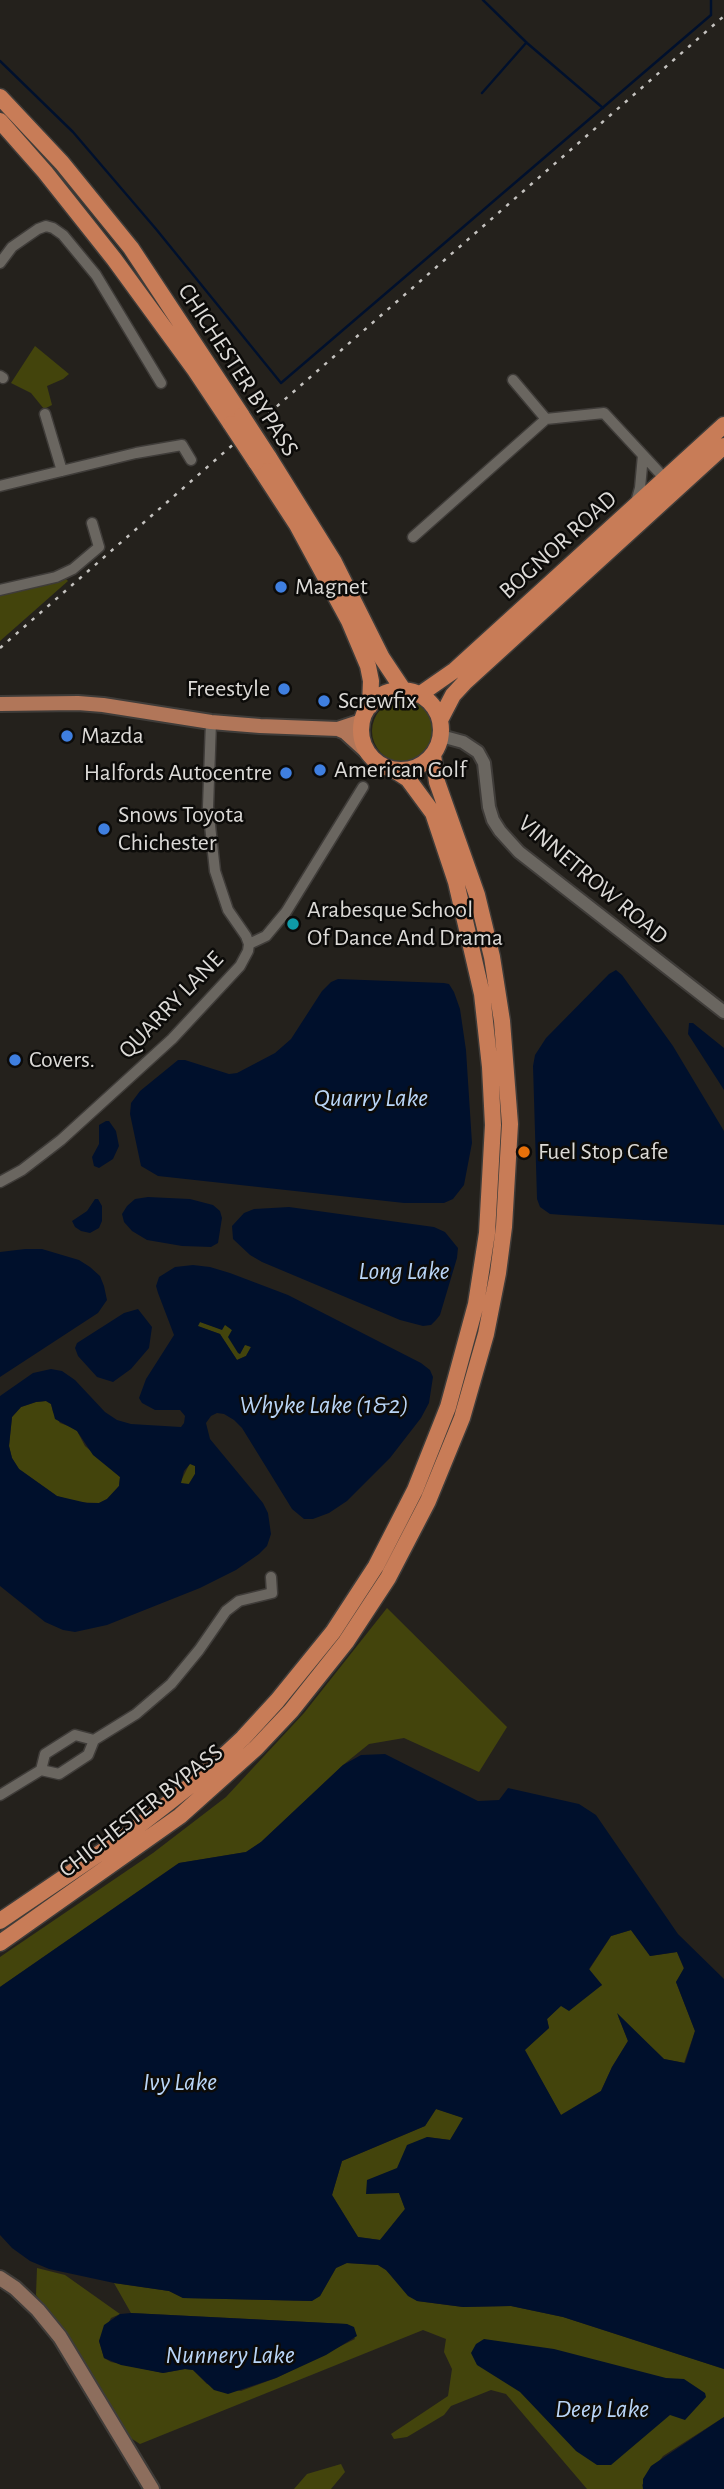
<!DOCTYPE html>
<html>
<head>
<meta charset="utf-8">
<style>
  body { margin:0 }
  canvas { display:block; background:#24211c }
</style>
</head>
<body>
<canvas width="724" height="2489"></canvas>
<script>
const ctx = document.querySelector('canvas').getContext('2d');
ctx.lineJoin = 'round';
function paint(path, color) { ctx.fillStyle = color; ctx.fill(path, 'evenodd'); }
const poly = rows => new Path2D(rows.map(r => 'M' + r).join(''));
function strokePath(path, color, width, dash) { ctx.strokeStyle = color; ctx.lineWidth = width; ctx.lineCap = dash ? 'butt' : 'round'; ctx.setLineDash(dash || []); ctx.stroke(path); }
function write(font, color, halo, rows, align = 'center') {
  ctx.font = font + ' "Alegreya Sans",sans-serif'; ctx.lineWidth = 5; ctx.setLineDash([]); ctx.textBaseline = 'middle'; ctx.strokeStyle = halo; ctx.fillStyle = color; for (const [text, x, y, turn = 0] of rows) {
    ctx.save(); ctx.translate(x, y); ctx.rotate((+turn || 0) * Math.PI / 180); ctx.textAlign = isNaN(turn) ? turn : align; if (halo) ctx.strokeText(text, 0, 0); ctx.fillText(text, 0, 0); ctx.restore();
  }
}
const green = poly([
  [35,346,69,374,63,379,47,386,52,405,44,409,31,393,11,383],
  [64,577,68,581,0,641,0,592],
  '372 731a31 31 0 1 1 62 0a31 31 0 1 1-62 0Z',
  [200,1322,221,1329,225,1324,232,1330,240,1354,245,1344,251,1347,246,1356,237,1360,220,1334,197,1326],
  [46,1401,51,1404,53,1412,60,1423,71,1427,77,1431,85,1446,120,1477,119,1486,107,1499,99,1503,76,1502,57,1496,19,1469,12,1458,9,1446,12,1417,21,1407,36,1402],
  [190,1463,195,1466,195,1474,188,1485,180,1483],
  [387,1608,507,1727,479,1772,404,1738,369,1744,343,1765,261,1842,246,1852,179,1863,0,1987,0,1957,153,1853,226,1797,304,1713],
  [631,1930,650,1956,677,1952,684,1969,676,1982,695,2031,684,2063,664,2059,618,2016,628,2041,612,2067,601,2091,561,2115,524,2050,549,2028,547,2019,561,2005,602,1985,589,1970,611,1936],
  [436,2109,464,2118,450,2140,427,2137,399,2193,405,2209,380,2240,358,2237,332,2195,342,2161,425,2126],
  [346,2263,378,2265,386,2270,417,2301,463,2307,511,2306,563,2317,724,2369,724,2417,663,2456,642,2485,643,2489,587,2489,506,2394,491,2390,451,2406,444,2415,407,2437,394,2439,391,2434,448,2396,452,2369,444,2352,446,2339,423,2330,140,2444,129,2437,75,2345,36,2295,37,2268,65,2275,120,2314,111,2318,99,2341,104,2358,111,2362,163,2373,185,2369,193,2370,207,2384,241,2391,276,2378,355,2339,347,2324,131,2313,114,2283,169,2291,183,2298,311,2301,320,2296,336,2268],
  [341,2464,345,2472,331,2489,294,2489,307,2474]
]);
const water = poly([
  [616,970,622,975,673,1046,724,1131,724,1225,563,1215,550,1214,540,1207,537,1199,533,1066,535,1055,546,1038,609,974],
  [338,979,444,983,449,984,454,992,460,1009,466,1050,472,1143,464,1185,453,1199,444,1203,404,1203,158,1176,141,1166,130,1114,131,1103,140,1091,178,1060,185,1060,229,1074,237,1073,275,1053,291,1039,322,991,331,982],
  [689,1023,693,1023,724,1048,724,1090,688,1034],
  [106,1121,109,1121,116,1131,119,1146,113,1159,99,1168,94,1166,92,1157,99,1144,99,1125],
  [148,1197,190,1199,213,1205,220,1211,222,1218,218,1243,211,1247,182,1246,147,1240,132,1231,124,1222,122,1214,127,1206,135,1199],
  [95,1199,98,1199,102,1206,102,1221,99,1228,90,1233,81,1231,75,1227,72,1221,87,1211],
  [289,1207,434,1227,445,1232,458,1248,457,1258,440,1315,436,1320,431,1325,423,1326,400,1320,262,1262,250,1255,233,1239,232,1226,244,1213,254,1209],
  [25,1249,42,1249,79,1260,90,1267,100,1276,104,1286,107,1300,98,1313,0,1377,0,1252],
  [193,1265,210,1267,230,1273,288,1295,421,1363,430,1370,433,1377,429,1403,421,1418,390,1458,347,1501,329,1513,313,1519,304,1519,292,1509,242,1428,234,1420,224,1414,217,1413,211,1416,206,1423,210,1439,263,1503,268,1513,271,1534,267,1546,259,1554,236,1570,200,1588,107,1625,75,1632,63,1630,45,1622,0,1586,0,1396,33,1373,51,1369,62,1371,75,1380,105,1412,117,1420,131,1424,181,1427,184,1423,185,1416,180,1410,155,1410,142,1403,139,1398,146,1379,174,1335,158,1293,156,1286,159,1277,175,1267],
  [200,1322,222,1330,225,1325,232,1330,228,1337,238,1353,240,1354,245,1345,251,1347,246,1356,237,1360,220,1334,198,1326],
  [46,1401,51,1404,55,1419,77,1431,93,1455,120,1477,119,1486,107,1499,99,1503,87,1503,57,1496,19,1469,12,1458,9,1446,12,1417,21,1407,36,1402],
  [190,1464,195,1466,195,1474,189,1484,181,1483,184,1471],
  [138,1309,152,1327,149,1348,131,1369,113,1382,97,1377,78,1356,75,1348,77,1343,124,1313],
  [385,1754,478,1801,499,1800,508,1788,579,1804,596,1815,678,1934,724,1979,724,2369,563,2317,511,2306,463,2307,417,2301,408,2296,386,2270,378,2265,347,2263,336,2268,320,2296,312,2301,183,2298,169,2291,114,2283,49,2269,30,2261,12,2248,0,2235,0,1987,179,1863,246,1852,261,1842,343,1765,361,1755],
  [631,1930,650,1956,677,1952,684,1968,676,1982,695,2031,685,2063,664,2059,617,2013,628,2041,612,2067,601,2091,561,2115,525,2050,549,2028,547,2019,561,2006,569,2011,602,1985,589,1969,611,1936],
  [436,2109,463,2118,450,2140,427,2137,407,2145,397,2168,367,2180,366,2194,399,2193,405,2209,380,2240,358,2237,332,2195,342,2161,425,2126],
  [131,2313,347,2324,354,2327,357,2336,326,2355,276,2378,228,2394,214,2390,193,2370,185,2369,163,2373,121,2365,104,2358,99,2341,104,2325,120,2314],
  [484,2339,554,2349,666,2378,684,2379,705,2393,706,2397,685,2420,670,2415,611,2465,597,2465,576,2451,520,2392,477,2365,471,2353,476,2344],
  [724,2417,724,2489,643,2489,643,2479,651,2466]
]);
const stream = poly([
  [483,0,527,43,603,108],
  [0,61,73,132,156,229,281,383,711,15,711,0],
  [482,93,526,43]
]);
const minor = poly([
  [0,263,12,247,38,229,46,226,53,228,63,235,96,275,161,383],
  [0,376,3,378],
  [513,380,546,419],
  [45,414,62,471],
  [0,486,136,453,182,445,191,460],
  [636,502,640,488,643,455],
  [413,537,546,419,604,413,668,482],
  [0,590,56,577,73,569,99,547,92,523],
  [249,944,266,936,286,912,363,787],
  [0,1182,22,1170,61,1140,172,1039,240,966,248,951,249,944,246,936,228,910,215,871,208,807,211,722],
  [41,1770,59,1774,88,1755,94,1740],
  [0,1795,41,1770,45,1754,75,1735,94,1740,136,1714,171,1684,199,1650,226,1611,239,1601,272,1593,271,1577]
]);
const tertiary = poly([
  [441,736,463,742,478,752,484,763,489,807,493,820,500,831,519,852,724,1012]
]);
const secondary = poly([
  [0,2278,15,2288,38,2310,60,2337,152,2489]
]);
const primary = poly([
  [0,704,78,703,103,705,211,722,260,726,338,729,362,721],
  [338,729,345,732,367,752]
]);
const trunk = poly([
  [0,97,62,163,131,248,242,416],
  [0,121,45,172,114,259,195,370,231,424],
  [268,456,334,562,382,658,404,691],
  [256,462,297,525,349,621,368,666,371,681,370,706],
  '361 730a40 40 0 1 1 80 0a40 40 0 1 1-80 0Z',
  [419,695,455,670,724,425],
  [440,720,453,695,465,682,724,446],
  [0,1921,128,1834,167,1804,201,1777,243,1738,277,1701,333,1632,376,1566,415,1490,448,1407,476,1304,487,1233,493,1125,490,1067,482,994,456,882,433,813,408,779,394,770],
  [0,1943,180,1816,256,1748,291,1711,346,1642,388,1578,428,1501,462,1418,486,1334,498,1273,504,1227,510,1124,502,1021,492,957,477,895,437,782,433,755]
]);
const rail = poly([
  [0,648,724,16]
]);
const trunkBridge = poly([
  [242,416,268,456],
  [231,424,256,462]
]);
const markers = [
  [281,587,7,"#3f7fe0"],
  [284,689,7,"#3f7fe0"],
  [324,701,7,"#3f7fe0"],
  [67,736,7,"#3f7fe0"],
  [320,770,7,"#3f7fe0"],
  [286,773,7,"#3f7fe0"],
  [104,829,7,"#3f7fe0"],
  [293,924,7,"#0f9aa8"],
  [15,1060,7,"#3f7fe0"],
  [524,1152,7,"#e8710a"]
];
const streetNames = [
  ["CHICHESTER BYPASS",238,370,57],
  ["BOGNOR ROAD",558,545,-42],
  ["VINNETROW ROAD",593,880,40],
  ["QUARRY LANE",171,1005,-46],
  ["CHICHESTER BYPASS",141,1811,-38]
];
const poiNames = [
  ["Magnet",295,587],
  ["Freestyle",270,689,"right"],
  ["Screwfix",338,701],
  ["Mazda",81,736],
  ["American Golf",334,770],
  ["Halfords Autocentre",272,773,"right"],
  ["Snows Toyota",118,815],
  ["Chichester",118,843],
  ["Arabesque School",307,910],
  ["Of Dance And Drama",307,938],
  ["Covers.",29,1060],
  ["Fuel Stop Cafe",538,1152]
];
const waterNames = [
  ["Quarry Lake",371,1098],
  ["Long Lake",404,1271],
  ["Whyke Lake (1&2)",324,1405],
  ["Ivy Lake",180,2082],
  ["Nunnery Lake",230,2355],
  ["Deep Lake",602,2409]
];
paint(green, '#43440c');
paint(water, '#00102c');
strokePath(stream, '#00102c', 2.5);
strokePath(minor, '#3f3c39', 13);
strokePath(tertiary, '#3f3c39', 16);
strokePath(secondary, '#3f3c39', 18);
strokePath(primary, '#3f3c39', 18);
strokePath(trunk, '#3f3c39', 19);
strokePath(minor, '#6a6660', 10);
strokePath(tertiary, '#6a6660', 12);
strokePath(secondary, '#8d6e5d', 14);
strokePath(primary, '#b17659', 14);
strokePath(trunk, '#c87c57', 16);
strokePath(rail, '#c5c3c0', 2.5, [3.5, 7]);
strokePath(trunkBridge, '#3f3c39', 19, []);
strokePath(trunkBridge, '#c87c57', 16);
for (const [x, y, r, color] of markers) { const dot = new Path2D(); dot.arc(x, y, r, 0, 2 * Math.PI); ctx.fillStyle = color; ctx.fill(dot); strokePath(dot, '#0c0b09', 2.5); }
write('24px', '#dcdad7', '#0c0b09', streetNames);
write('24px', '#dcdad7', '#0c0b09', poiNames, 'left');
write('italic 26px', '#b9d5f7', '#0c0b09', waterNames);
</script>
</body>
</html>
